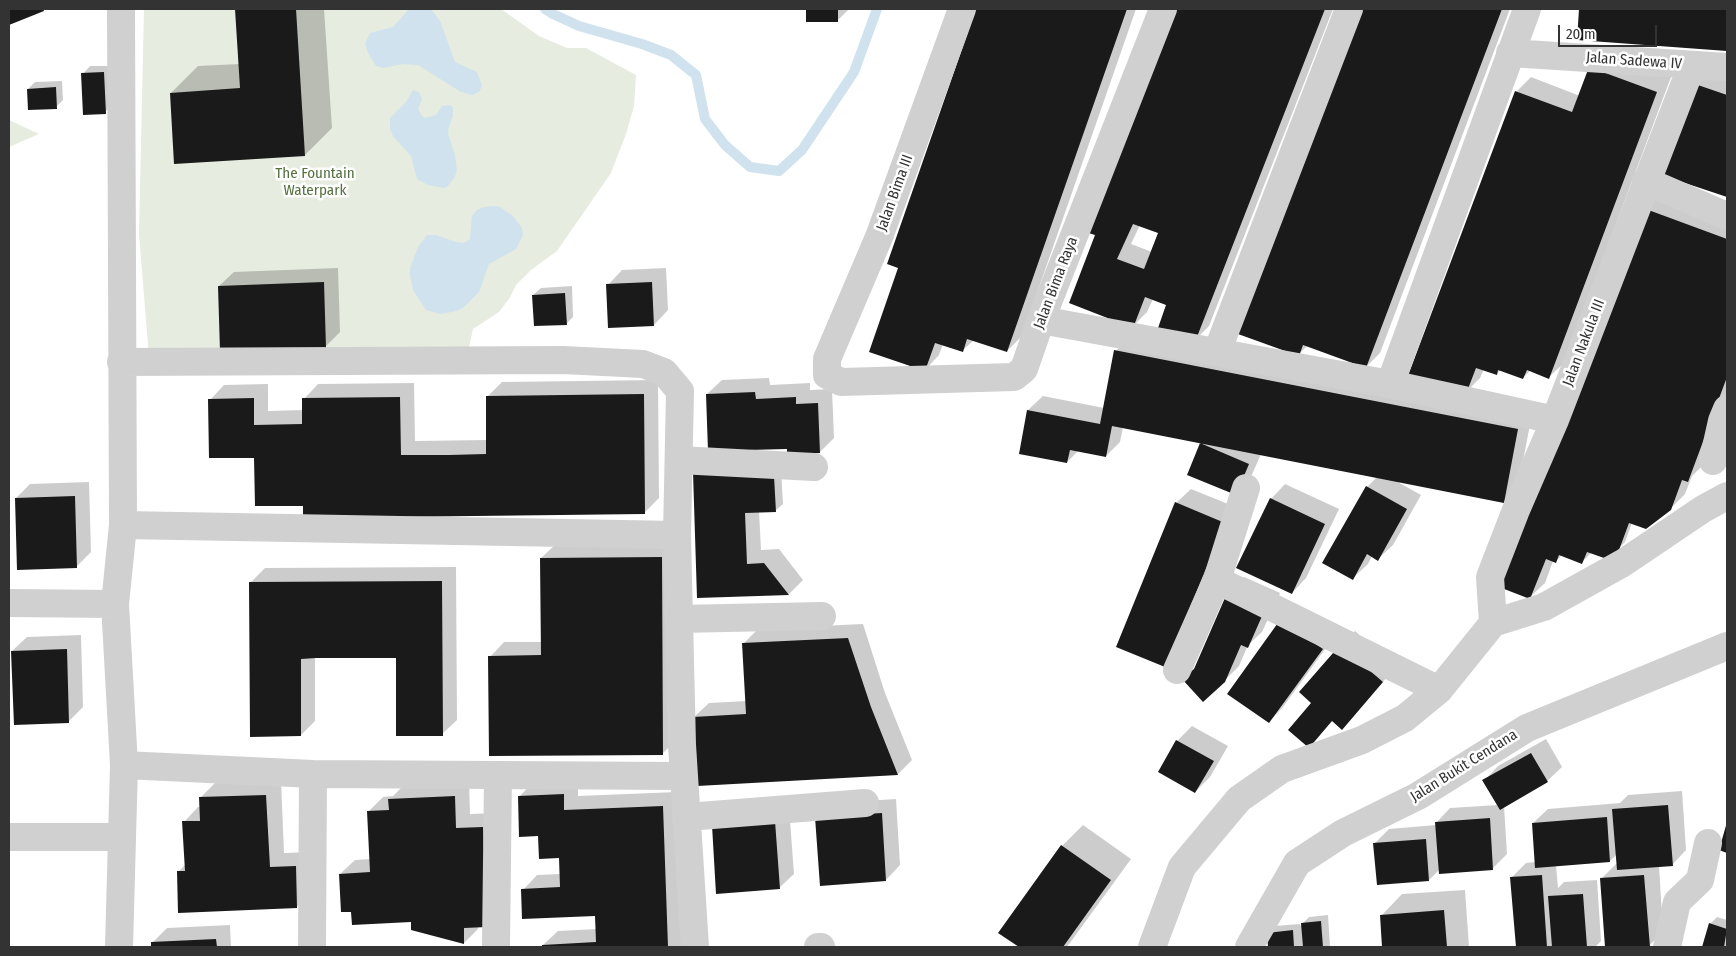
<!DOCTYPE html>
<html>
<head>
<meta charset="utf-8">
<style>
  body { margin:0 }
  #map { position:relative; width:1736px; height:956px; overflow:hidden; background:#fff; font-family:"Fira Sans Condensed",sans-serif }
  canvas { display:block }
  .frame { position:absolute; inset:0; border:10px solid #333; pointer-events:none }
  .scale { position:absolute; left:1558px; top:25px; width:99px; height:22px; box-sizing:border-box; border:2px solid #333; border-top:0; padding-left:6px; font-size:15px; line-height:18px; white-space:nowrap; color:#333; -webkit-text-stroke:4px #fff; paint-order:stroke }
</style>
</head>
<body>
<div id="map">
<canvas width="1736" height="956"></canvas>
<div class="frame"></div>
<div class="scale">20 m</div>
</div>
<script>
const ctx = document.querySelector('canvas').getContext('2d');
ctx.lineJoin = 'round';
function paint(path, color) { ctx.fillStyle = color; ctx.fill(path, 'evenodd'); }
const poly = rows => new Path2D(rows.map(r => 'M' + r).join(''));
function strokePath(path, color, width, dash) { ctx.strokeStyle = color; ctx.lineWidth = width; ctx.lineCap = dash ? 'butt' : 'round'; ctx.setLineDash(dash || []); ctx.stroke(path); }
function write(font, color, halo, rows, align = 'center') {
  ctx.font = font + ' "Fira Sans Condensed",sans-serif'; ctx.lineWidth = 5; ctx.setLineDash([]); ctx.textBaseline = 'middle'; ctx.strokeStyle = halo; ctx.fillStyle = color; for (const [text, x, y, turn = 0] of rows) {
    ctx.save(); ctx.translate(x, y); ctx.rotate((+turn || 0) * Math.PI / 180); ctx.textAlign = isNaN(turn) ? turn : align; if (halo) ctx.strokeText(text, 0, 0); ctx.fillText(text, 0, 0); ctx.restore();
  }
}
const green = poly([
  [144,9,501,9,539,36,567,48,586,48,636,75,634,106,626,134,611,173,557,251,531,270,516,285,509,299,499,312,473,329,468,352,149,357,139,234],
  [9,120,39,134,9,147]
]);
const water = poly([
  [409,9,431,9,440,21,455,62,477,72,482,86,479,92,472,95,461,92,418,65,403,64,383,68,376,66,368,53,365,44,370,33,393,27],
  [413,90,419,92,422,99,418,109,422,116,425,118,436,115,442,106,450,105,453,108,453,116,449,126,448,134,455,155,457,171,454,178,447,187,444,188,428,185,417,179,411,156,393,136,390,129,390,118,406,102],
  [493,206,500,207,507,212,513,216,522,228,523,235,516,249,489,264,479,292,463,308,456,311,441,314,426,310,413,290,410,275,410,268,418,247,427,235,436,235,456,242,464,243,470,239,472,216,477,210,484,207]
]);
const shadow = poly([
  [9,9,45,9,9,24],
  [236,9,324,9,332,128,305,155,171,93,198,66,240,64],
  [807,9,849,9,837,21,807,21],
  [977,9,1136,9,1022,336,1007,351,974,340,962,351,943,344,939,355,925,370,899,267,889,263],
  [1173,9,1333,9,1209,326,1195,340,1168,305,1153,299,1147,312,1133,326,1097,234],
  [1140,225,1159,233,1152,252,1131,244],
  [1362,9,1510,9,1380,353,1366,367,1308,345,1298,355],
  [1580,9,1727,9,1727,50,1578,39],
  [1604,53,1671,77,1564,363,1549,377,1531,370,1523,378,1501,370,1496,374,1484,369,1480,378,1466,392,1516,92,1531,77,1580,96],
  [1714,63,1727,67,1727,196,1662,174,1693,84],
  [90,66,110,66,112,105,105,112,83,74],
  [62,81,63,100,56,107,28,89,35,82],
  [1659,194,1727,219,1727,399,1702,466,1692,476,1685,494,1670,509,1632,523,1625,542,1618,549,1592,552,1582,562,1562,555,1555,562,1553,561,1545,583,1530,597,1644,209],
  [338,268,340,332,325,347,219,286,234,272],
  [666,268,668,310,654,325,608,285,622,270],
  [572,286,573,317,566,324,533,295,541,288],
  [1130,336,1532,414,1518,487,1504,501,1396,481,1421,495,1393,545,1378,559,1372,556,1368,564,1353,578,1367,487,1377,477,1261,454,1250,479,1188,474,1201,442,1123,427,1120,442,1106,456,1078,451,1067,462,1020,453,1028,410,1043,396,1104,408,1116,351],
  [769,378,770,385,810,383,810,390,832,389,834,438,820,452,789,447,707,394,722,380],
  [658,380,659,498,644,513,304,505,256,456,210,400,224,385,268,384,268,411,304,410,304,399,318,384,414,383,415,441,487,440,487,397,502,382],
  [781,469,783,504,775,511,759,511,761,550,779,549,803,580,789,594,698,597,694,473],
  [89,482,91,552,76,567,16,498,30,484],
  [1285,484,1339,509,1306,578,1292,593,1271,499],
  [1191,489,1238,508,1179,651,1176,503],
  [676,543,677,739,663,753,490,657,504,642,542,642,541,558,556,544],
  [456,567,457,720,442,734,397,657,315,657,315,721,301,735,250,583,265,568],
  [1244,577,1280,593,1262,632,1248,645,1239,666,1224,681,1184,679,1196,667,1229,591],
  [1281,620,1336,634,1283,707,1269,722],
  [863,624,885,693,912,760,898,774,698,785,694,717,709,703,747,701,743,644,758,629],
  [1355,631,1396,667,1342,728,1313,703,1341,646],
  [81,635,83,707,68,722,12,651,27,637],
  [1192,726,1228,746,1210,777,1195,792,1160,772,1177,741],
  [1546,739,1562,767,1547,781,1504,806,1507,854,1493,868,1440,873,1440,869,1429,880,1374,844,1389,829,1436,825,1436,823,1450,808,1498,805,1484,781,1498,766],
  [281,781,284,853,310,852,311,892,297,907,178,872,186,864,184,822,198,807,201,807,200,798,215,783],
  [578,781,578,796,677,792,683,947,543,947,543,945,558,931,597,929,596,915,523,890,537,875,561,874,560,857,539,834,519,797,533,782],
  [469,782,470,814,497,813,478,929,464,943,412,929,412,921,352,910,340,874,355,860,371,859,369,811,383,797,393,796,404,785],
  [1682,791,1686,850,1672,865,1659,866,1663,931,1649,946,1607,947,1601,879,1616,864,1618,864,1617,854,1610,861,1556,865,1558,888,1564,882,1597,880,1601,941,1595,947,1517,947,1511,878,1526,863,1536,862,1533,823,1548,809,1620,803,1628,795],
  [896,799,900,865,886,880,831,803],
  [789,807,794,874,779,888,727,811],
  [1083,825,1131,859,1067,947,1021,947,1000,932,1062,846],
  [1465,890,1469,947,1384,947,1381,916,1402,894],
  [1328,915,1330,947,1269,947,1268,933,1275,926,1300,924,1300,926,1309,917],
  [1717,917,1727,920,1727,947,1703,947,1710,924],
  [230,925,231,947,152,947,152,943,167,928]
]);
const stream = poly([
  [545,9,553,14,579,26,642,44,671,55,696,75,705,119,725,145,750,167,779,171,802,150,854,72,877,9]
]);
const building = poly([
  [9,9,43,9,44,11,9,25],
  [235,9,296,9,305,156,174,164,170,93,240,88],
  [806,9,838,9,838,22,806,22],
  [976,9,1127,9,1007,352,967,339,963,352,935,343,925,371,869,352,898,268,887,264],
  [1172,9,1325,9,1195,342,1158,328,1166,305,1145,297,1133,328,1069,303,1095,235,1085,232],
  [1133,224,1158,233,1144,269,1117,259],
  [1361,9,1502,9,1366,368,1303,345,1299,356,1238,334],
  [1579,9,1727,9,1727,51,1577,40],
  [1589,67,1657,92,1549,379,1527,370,1523,379,1498,370,1497,375,1476,368,1466,394,1406,381,1515,91,1572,112],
  [104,72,106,114,83,115,81,73],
  [1692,83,1727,95,1727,197,1661,175],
  [56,87,57,109,28,110,27,89],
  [1643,208,1727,239,1727,377,1688,482,1682,480,1671,510,1646,529,1629,523,1619,550,1604,558,1587,552,1582,564,1559,555,1556,563,1546,559,1530,599,1499,587],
  [324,282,326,348,220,351,218,286],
  [652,282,654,326,608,328,606,284],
  [565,293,567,325,534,326,532,295],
  [1114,350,1518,429,1504,503,1112,426,1106,457,1070,450,1067,463,1019,454,1027,410,1100,424],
  [755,392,756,399,796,397,796,404,818,403,820,453,787,455,787,449,708,451,706,394],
  [644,394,645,514,303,518,303,506,255,506,254,458,209,458,208,399,254,398,254,425,302,424,302,398,400,397,401,455,449,455,486,454,486,396],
  [1200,443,1249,464,1236,495,1187,475],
  [693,472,774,476,776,512,745,513,747,564,764,563,789,595,697,598],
  [1366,486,1407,509,1378,561,1367,554,1353,580,1322,563],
  [75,496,77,568,17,570,15,498],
  [1270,498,1325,524,1292,594,1236,568],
  [1175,502,1225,523,1165,667,1116,647],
  [662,557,663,755,489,756,488,656,541,655,540,558],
  [442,581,443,736,396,736,396,658,316,658,301,659,301,736,250,737,249,582],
  [1228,591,1266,607,1248,648,1241,645,1225,682,1203,702,1182,679,1194,669],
  [1280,620,1323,649,1269,723,1227,694],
  [848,638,871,707,898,775,697,786,693,717,746,714,742,643],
  [1340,645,1383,682,1342,730,1332,721,1309,748,1288,730,1311,703,1299,692],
  [67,649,69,723,14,725,11,651],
  [1176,740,1214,761,1195,793,1158,772],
  [1531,753,1548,782,1500,810,1482,780],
  [564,794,564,810,663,806,668,947,542,947,542,945,596,942,595,916,522,919,521,889,560,887,559,858,539,859,538,836,519,837,518,796],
  [266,795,270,867,296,866,297,908,178,913,177,871,185,871,182,821,200,821,199,797],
  [455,796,456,828,483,827,487,927,464,928,464,944,411,930,411,922,352,925,351,912,341,912,339,874,370,872,367,811,389,810,388,799],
  [1668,805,1673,866,1617,870,1612,809],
  [882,813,886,881,820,886,815,817],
  [1607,817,1610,862,1535,868,1532,823],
  [1490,818,1493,870,1439,874,1435,822],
  [775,821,780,889,716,894,712,825],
  [1727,822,1727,853,1719,850],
  [1426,839,1429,881,1377,885,1373,843],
  [1061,845,1111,880,1063,947,1019,947,998,933],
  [1542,875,1547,947,1516,947,1510,877],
  [1644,875,1650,947,1605,947,1600,878],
  [1583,894,1587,947,1552,947,1548,896],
  [1444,910,1447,947,1382,947,1380,915],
  [1321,921,1323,947,1303,947,1301,923],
  [1709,923,1727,929,1724,947,1702,947],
  [1293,930,1294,947,1268,947,1267,933],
  [216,939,217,947,151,947,151,942]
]);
const minor = poly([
  [962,9,879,237,827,359,827,375,841,382,1014,377,1024,369,1041,320,1163,9],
  [1510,53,1727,67],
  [1646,181,1727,216],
  [1041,320,1390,384,1555,420],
  [1217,352,1349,9],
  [121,362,563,360,643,364,664,372,680,391,677,535,682,745,684,776,313,774,124,765],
  [1390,384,1527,9],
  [679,460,814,467],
  [1713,461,1722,421,1727,409],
  [123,525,677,535],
  [1217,580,1439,690],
  [9,603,115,604],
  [679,619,822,616],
  [1493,623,1490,577,1516,510,1555,420,1692,65],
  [1177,670,1217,580,1246,488],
  [684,776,695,947],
  [687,817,865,803],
  [9,837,121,837],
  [496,945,498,776],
  [119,947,124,765,115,604,123,525,121,9],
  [312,947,313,774],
  [818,947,821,947],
  [1152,947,1182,867,1239,799,1282,769,1362,740,1405,718,1439,690,1493,623,1544,607,1623,563,1703,509,1727,496],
  [1249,947,1297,863,1343,833,1418,796,1527,728,1727,646],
  [1667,947,1677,902,1700,880,1708,843]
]);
const streetNames = [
  ["Jalan Sadewa IV",1634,61,4],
  ["Jalan Bima III",895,193,-70],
  ["Jalan Bima Raya",1056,283,-69],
  ["Jalan Nakula III",1584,343,-69],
  ["Jalan Bukit Cendana",1464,766,-32]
];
const parkNames = [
  ["The Fountain",315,174],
  ["Waterpark",315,191]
];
paint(green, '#e6ecdf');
paint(water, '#cfe2ee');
paint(shadow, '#0003');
strokePath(stream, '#cfe2ee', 10);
paint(building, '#1a1a1a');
strokePath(minor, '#d0d0d0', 28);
write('15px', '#333', '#fff', streetNames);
write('15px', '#56703f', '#fff', parkNames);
</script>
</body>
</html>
